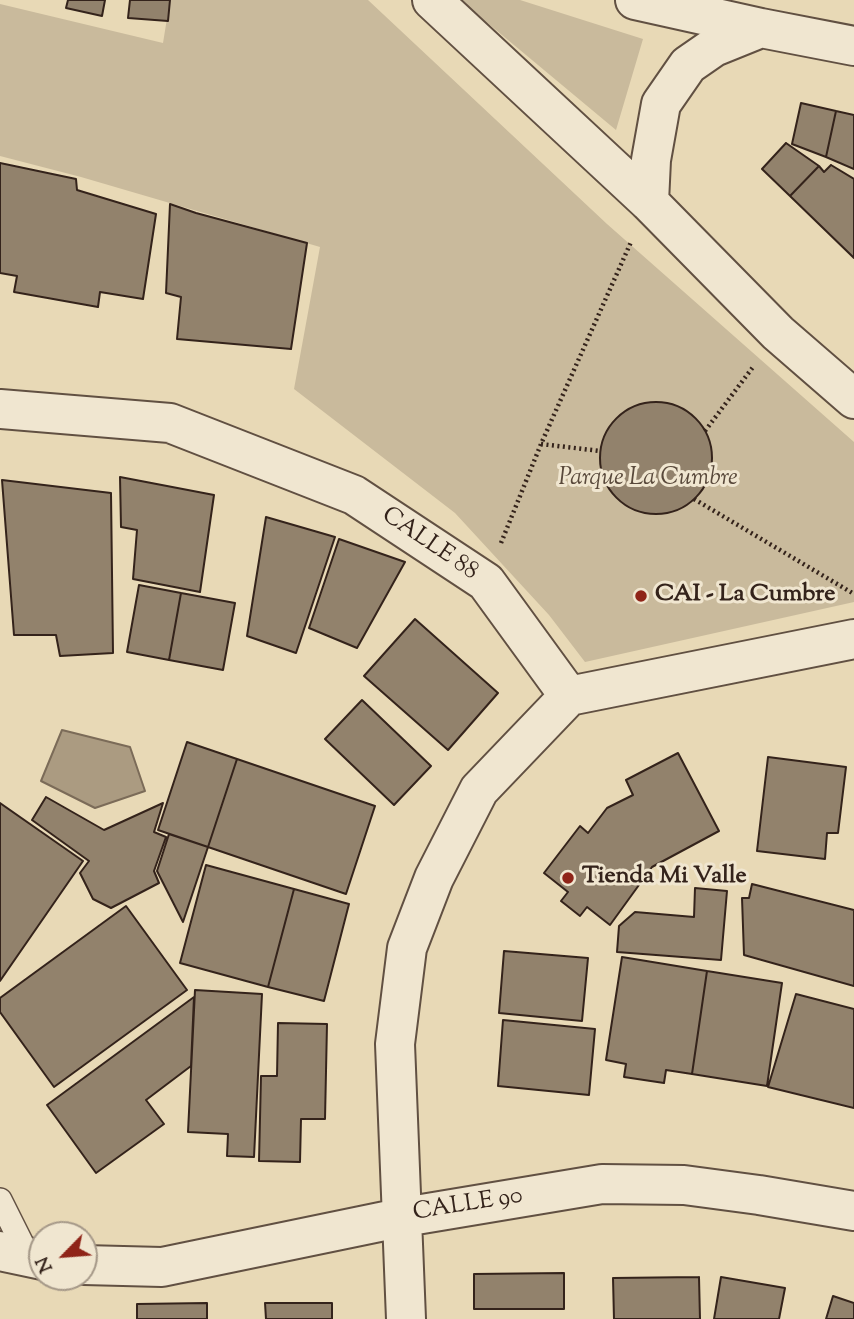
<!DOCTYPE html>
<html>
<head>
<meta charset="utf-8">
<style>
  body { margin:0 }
  #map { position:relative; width:854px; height:1319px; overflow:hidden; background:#e8d9b6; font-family:"Sorts Mill Goudy",serif }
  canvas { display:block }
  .north { position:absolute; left:28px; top:1221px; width:70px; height:70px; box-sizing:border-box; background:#f0e6d0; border:2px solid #a59888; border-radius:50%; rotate:245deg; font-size:19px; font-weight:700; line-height:28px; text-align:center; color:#34231b }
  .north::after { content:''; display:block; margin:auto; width:24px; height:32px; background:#8f2418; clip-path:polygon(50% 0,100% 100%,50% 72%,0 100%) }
</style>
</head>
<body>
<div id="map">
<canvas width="854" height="1319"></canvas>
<div class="north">N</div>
</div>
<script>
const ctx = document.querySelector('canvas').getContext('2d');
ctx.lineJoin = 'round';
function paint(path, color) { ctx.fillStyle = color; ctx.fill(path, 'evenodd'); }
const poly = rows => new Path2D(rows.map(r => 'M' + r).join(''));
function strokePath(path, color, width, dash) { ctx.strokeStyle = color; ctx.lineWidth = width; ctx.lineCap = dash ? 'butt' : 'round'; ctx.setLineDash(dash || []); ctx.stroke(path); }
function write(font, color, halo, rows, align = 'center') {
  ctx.font = font + ' "Sorts Mill Goudy",serif'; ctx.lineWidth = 6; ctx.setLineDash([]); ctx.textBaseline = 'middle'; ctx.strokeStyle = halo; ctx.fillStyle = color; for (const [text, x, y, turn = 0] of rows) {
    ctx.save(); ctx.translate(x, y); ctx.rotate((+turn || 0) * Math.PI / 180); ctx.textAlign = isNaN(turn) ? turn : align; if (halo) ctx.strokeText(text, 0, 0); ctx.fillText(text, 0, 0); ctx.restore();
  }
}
const green = poly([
  [170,0,368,0,607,224,854,442,854,602,585,662,549,615,455,513,294,389,320,247,81,177,0,156,0,4,163,43],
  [460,0,520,0,643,39,616,130]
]);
const water = poly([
  [62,730,130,747,145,791,95,808,41,781,62,730]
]);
const building = poly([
  [68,0,105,0,102,16,66,8,68,0],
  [130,0,170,0,168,21,128,18,130,0],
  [801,103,836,111,826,157,792,144,801,103],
  [836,111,854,115,854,169,826,157,836,111],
  [786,143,819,166,790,196,762,169,786,143],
  [0,163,76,179,77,190,156,214,143,299,100,292,98,307,14,292,17,276,0,273,0,163],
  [831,165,854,179,854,258,790,196,819,166,824,172,831,165],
  [170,204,196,213,307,243,291,349,177,339,181,297,166,293,170,204],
  '600 458a56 56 0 1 1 112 0a56 56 0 1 1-112 0Z',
  [120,477,214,495,200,592,133,579,137,530,121,527,120,477],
  [2,480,111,493,113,653,60,656,56,635,14,635,2,480],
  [266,517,335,537,296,653,247,636,266,517],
  [339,539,405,562,357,648,309,628,339,539],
  [139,585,181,593,169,660,127,652,139,585],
  [181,593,235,603,223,670,169,660,181,593],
  [415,619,498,693,448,750,364,676,415,619],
  [362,700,431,766,394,805,325,739,362,700],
  [187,742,237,759,208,847,158,830,187,742],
  [678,753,719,831,652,867,610,925,587,907,580,916,561,901,568,892,544,873,580,826,588,833,607,808,633,795,626,780,678,753],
  [768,757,846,767,838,833,827,833,825,859,757,851,768,757],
  [237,759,375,806,346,894,208,847,237,759],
  [46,797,104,830,163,803,154,832,166,837,154,871,159,883,111,908,93,899,80,873,89,861,32,820,46,797],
  [0,803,83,861,0,981,0,803],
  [169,834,208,847,183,922,157,871,169,834],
  [206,865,294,889,268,987,180,963,206,865],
  [752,884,854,910,854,986,744,955,742,898,749,898,752,884],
  [695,888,727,891,721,960,617,952,619,926,635,912,694,917,695,888],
  [294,889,349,904,324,1001,268,987,294,889],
  [126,906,187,990,54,1087,0,1012,0,998,126,906],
  [504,951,588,958,582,1021,499,1013,504,951],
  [622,957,707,971,692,1074,666,1070,664,1083,624,1077,626,1064,606,1060,622,957],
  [707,971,782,983,767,1086,692,1074,707,971],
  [195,990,262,994,254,1157,227,1156,228,1134,188,1132,195,990],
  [796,994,854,1009,854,1108,768,1087,796,994],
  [194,997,191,1066,146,1100,164,1124,96,1173,47,1105,194,997],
  [503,1020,595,1029,589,1095,498,1086,503,1020],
  [278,1023,327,1024,325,1119,301,1119,300,1162,259,1161,261,1076,277,1076,278,1023],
  [564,1273,564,1309,474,1309,474,1274,564,1273],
  [699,1277,700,1319,614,1319,613,1278,699,1277],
  [721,1277,785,1288,779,1319,714,1319,721,1277],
  [833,1296,854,1303,854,1319,826,1319,833,1296],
  [207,1303,207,1319,137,1319,137,1304,207,1303],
  [265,1303,332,1303,332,1319,266,1319,265,1303]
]);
const path = poly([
  [705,431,753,367],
  [541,444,600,451],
  [694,499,854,594],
  [501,543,541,444,631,242]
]);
const lane = poly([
  [0,1200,29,1258]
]);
const street = poly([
  [432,0,649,202,778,333,854,399],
  [635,0,761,28,854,46],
  [649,202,651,160,661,104,688,65,714,47,761,28],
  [0,409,170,423,354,495,486,582,569,696],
  [569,696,854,639],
  [0,1251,42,1260],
  [84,1265,162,1267,404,1217,602,1184,684,1185,759,1195,854,1211],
  [406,1319,395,1044,407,948,434,878,479,790,569,696]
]);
const markers = [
  [641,596,7,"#8f2418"],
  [568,878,7,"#8f2418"]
];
const parkNames = [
  ["Parque La Cumbre",648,480]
];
const streetNames = [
  ["CALLE 88",429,545,34],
  ["CALLE 90",468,1206,-9]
];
const poiNames = [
  ["CAI - La Cumbre",655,596],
  ["Tienda Mi Valle",582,878]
];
paint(green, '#c9ba9c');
paint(water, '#ab9b81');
strokePath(water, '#7b6b58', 2);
paint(building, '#92826c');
strokePath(building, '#34231b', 2);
strokePath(lane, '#615042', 26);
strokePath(street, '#615042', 42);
strokePath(path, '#34231b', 4.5, [2, 3.5]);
strokePath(lane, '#f0e6d0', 23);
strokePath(street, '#f0e6d0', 38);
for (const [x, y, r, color] of markers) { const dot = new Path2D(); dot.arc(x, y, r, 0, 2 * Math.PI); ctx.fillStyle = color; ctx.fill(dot); strokePath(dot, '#f0e6d0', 2.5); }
write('italic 24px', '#59493b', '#f0e6d0', parkNames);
write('24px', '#34231b', '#f0e6d0', streetNames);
write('bold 24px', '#34231b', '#f0e6d0', poiNames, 'left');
</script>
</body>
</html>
